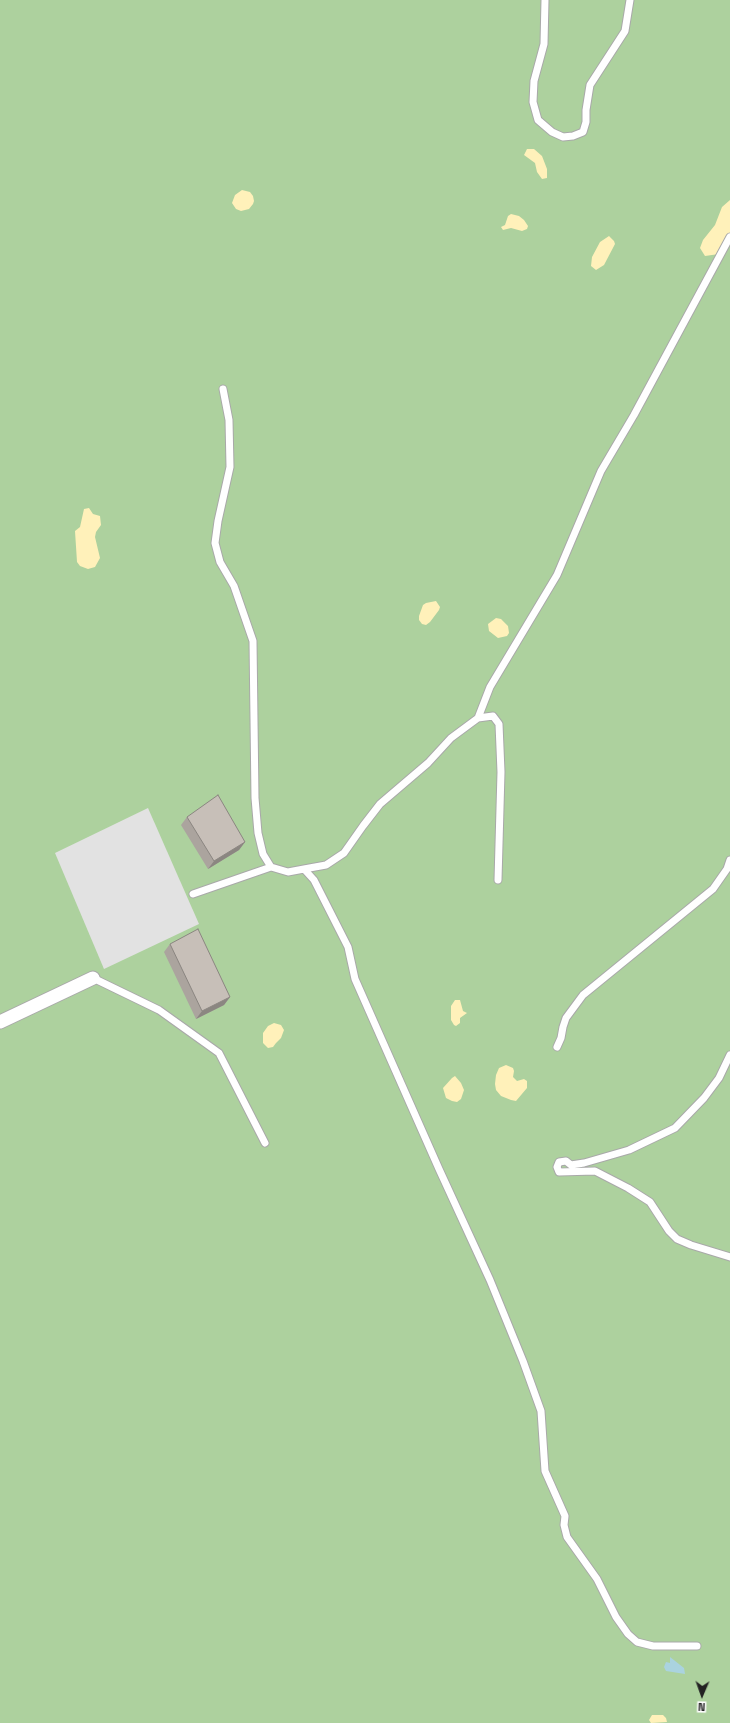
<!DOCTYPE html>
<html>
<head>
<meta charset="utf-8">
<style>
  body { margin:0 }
  #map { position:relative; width:730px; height:1723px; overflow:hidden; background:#f2efe9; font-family:"Space Grotesk",sans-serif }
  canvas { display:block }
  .north { position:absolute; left:682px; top:1675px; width:40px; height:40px; -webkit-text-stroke:3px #fff; paint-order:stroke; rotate:182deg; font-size:11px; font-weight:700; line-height:16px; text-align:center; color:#222 }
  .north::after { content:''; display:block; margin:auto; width:14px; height:18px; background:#222; clip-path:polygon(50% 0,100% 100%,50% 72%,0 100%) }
</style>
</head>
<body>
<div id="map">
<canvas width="730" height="1723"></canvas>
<div class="north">N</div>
</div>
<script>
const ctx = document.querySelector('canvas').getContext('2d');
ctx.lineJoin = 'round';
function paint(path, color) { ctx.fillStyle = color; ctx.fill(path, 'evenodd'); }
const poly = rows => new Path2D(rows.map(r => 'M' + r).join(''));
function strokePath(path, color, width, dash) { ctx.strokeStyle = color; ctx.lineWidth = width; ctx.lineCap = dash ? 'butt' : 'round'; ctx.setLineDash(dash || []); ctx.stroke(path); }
const forest = poly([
  [0,0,730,0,730,1723,0,1723]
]);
const sand = poly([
  [527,149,534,149,542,156,547,169,547,178,542,179,537,172,535,163,524,155],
  [242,190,250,192,253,196,254,201,253,204,249,209,241,211,236,209,232,203,235,195],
  [730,200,730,235,719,254,705,256,700,248,703,240,715,225,722,207],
  [511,214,519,216,524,220,528,226,527,229,522,231,511,228,503,230,501,227,505,225,508,216],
  [609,236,614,241,615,244,604,265,596,270,591,266,592,257,600,242],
  [89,508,93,514,100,516,101,525,96,532,95,537,100,558,95,567,88,569,80,566,77,562,75,531,80,527,84,509],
  [436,601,440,607,439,610,430,622,426,625,422,624,419,620,419,616,423,605,426,603],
  [496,618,501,619,508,626,509,633,507,636,498,638,489,631,488,624],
  [455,1000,460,1000,463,1011,467,1013,460,1018,460,1023,456,1026,454,1025,451,1020,451,1006],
  [274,1023,281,1025,284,1030,281,1038,276,1043,273,1047,268,1048,263,1043,263,1033,268,1026],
  [506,1065,513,1068,514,1071,513,1077,517,1081,524,1079,527,1081,527,1088,516,1101,511,1100,501,1096,496,1090,495,1084,496,1075,499,1068],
  [455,1076,461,1083,464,1090,461,1099,457,1102,452,1101,446,1098,443,1088,452,1078],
  [652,1715,663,1715,666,1718,667,1722,651,1723,649,1720]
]);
const parking = poly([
  [148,808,199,924,104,969,55,853]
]);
const water = poly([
  [670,1657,684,1668,685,1674,666,1671,664,1667,666,1662,670,1663]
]);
const service = poly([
  [545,0,544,44,534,81,533,102,538,120,552,132,563,137,573,136,583,132,586,122,586,110,590,85,625,31,630,0],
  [223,389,229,420,230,467,218,521,215,543,220,562,234,586,253,641,255,798,258,833,263,854,271,867,288,872,304,869,314,880,348,947,355,979,439,1169,490,1280,523,1361,541,1411,545,1471,565,1516,564,1525,567,1537,597,1579,616,1617,628,1634,637,1642,653,1646,697,1646],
  [478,718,490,687,557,575,601,471,634,415,730,237],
  [304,869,326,865,344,853,363,826,380,804,428,763,451,738,478,718,493,716,499,724,501,772,498,880],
  [193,894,271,867],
  [93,978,159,1010,219,1053,265,1143],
  [557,1047,561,1038,563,1027,566,1018,583,995,713,889,727,869,730,860],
  [730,1055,719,1078,704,1098,675,1128,629,1150,584,1163,571,1165,566,1161,559,1162,557,1167,559,1172,595,1171,628,1188,650,1202,669,1231,677,1239,691,1245,730,1257]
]);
const minor = poly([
  [0,1022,93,978]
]);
const wall = poly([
  [187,817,245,842,239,850,208,869,181,825],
  [170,944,230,997,224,1005,196,1019,164,952]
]);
const shadedWall = poly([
  [245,842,239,850,208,869,214,861],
  [230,997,224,1005,196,1019,202,1011]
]);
const building = poly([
  [218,795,245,842,214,861,187,817,218,795],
  [198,929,230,997,202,1011,170,944,198,929]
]);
paint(forest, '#add19e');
paint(sand, '#fff1ba');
paint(parking, '#e2e2e2');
paint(water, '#aad3df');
strokePath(service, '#a9a9a9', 9);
strokePath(minor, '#a9a9a9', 15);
strokePath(service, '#fff', 7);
strokePath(minor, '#fff', 13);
paint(wall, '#aba49e');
paint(shadedWall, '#8b8681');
paint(building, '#c7bfb8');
strokePath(building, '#8b8681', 1);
</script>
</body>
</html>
